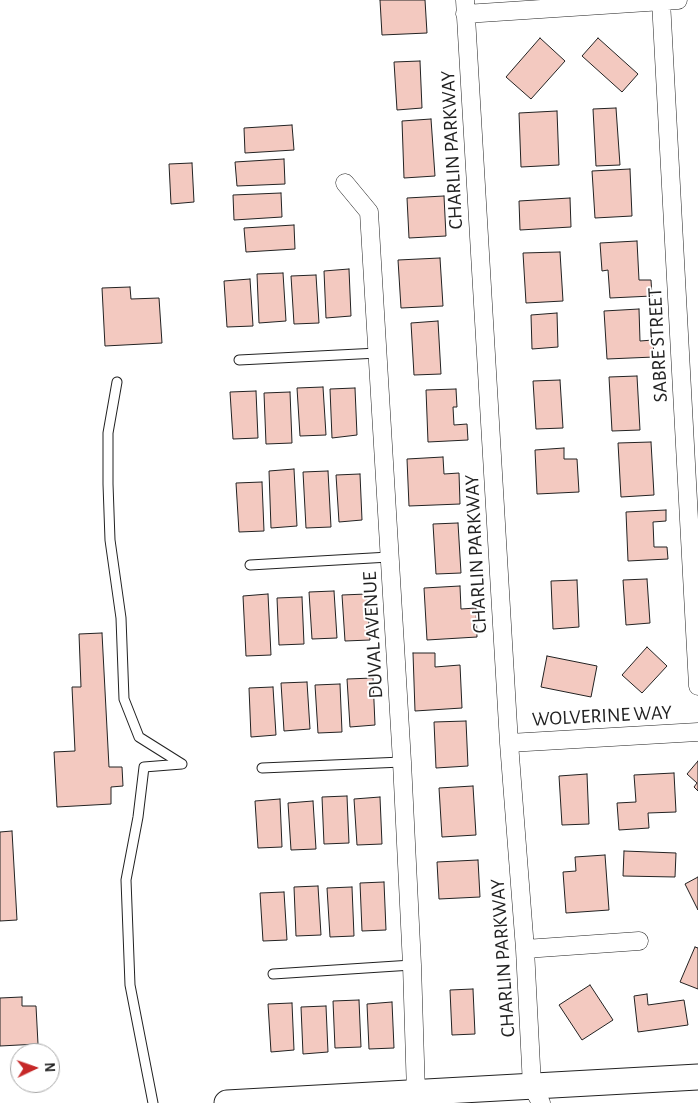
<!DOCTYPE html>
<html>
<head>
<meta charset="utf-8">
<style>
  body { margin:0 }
  #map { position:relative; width:698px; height:1103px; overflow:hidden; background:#fff; font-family:"Alegreya Sans",sans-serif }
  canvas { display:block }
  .north { position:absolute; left:10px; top:1043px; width:50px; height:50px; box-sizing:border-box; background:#fff; border:1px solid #a7a7a7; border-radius:50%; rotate:87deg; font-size:14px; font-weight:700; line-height:20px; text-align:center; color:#222 }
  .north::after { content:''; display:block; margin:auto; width:18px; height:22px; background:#c62828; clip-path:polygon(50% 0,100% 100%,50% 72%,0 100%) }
</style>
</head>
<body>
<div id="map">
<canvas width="698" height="1103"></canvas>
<div class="north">N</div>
</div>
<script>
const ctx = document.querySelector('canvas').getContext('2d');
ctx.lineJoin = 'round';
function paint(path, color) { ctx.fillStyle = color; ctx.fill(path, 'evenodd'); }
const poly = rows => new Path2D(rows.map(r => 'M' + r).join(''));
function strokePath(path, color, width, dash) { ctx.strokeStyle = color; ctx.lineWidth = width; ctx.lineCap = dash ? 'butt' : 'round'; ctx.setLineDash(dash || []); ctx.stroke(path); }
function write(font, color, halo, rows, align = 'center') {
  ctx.font = font + ' "Alegreya Sans",sans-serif'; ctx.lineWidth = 4; ctx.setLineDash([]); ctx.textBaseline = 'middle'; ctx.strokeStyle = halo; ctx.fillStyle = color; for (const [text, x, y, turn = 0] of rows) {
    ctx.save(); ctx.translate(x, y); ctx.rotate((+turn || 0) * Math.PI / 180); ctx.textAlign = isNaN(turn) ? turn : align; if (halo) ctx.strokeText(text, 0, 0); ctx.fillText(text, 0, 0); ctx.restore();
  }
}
const building = poly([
  [380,0,425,0,427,33,382,35,380,0],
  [540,38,565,61,531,99,506,77,540,38],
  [598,38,638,74,622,92,582,56,598,38],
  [420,61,422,108,397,110,394,62,420,61],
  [616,108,620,165,596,166,593,109,616,108],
  [557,111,559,165,521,167,519,113,557,111],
  [431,119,435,176,404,178,402,121,431,119],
  [292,125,294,150,245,153,244,128,292,125],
  [284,159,285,184,237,186,235,162,284,159],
  [192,163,194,202,171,204,169,164,192,163],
  [630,169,632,216,595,218,592,171,630,169],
  [281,193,282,217,234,220,233,195,281,193],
  [444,196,446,236,409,238,407,198,444,196],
  [570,198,571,227,520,230,519,201,570,198],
  [294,225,295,249,246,252,244,228,294,225],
  [637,241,639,280,651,280,652,296,610,298,608,270,602,271,600,243,637,241],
  [560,252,563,301,526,303,523,253,560,252],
  [440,258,443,306,401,308,398,260,440,258],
  [349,269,351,316,326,318,324,271,349,269],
  [283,273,286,321,259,323,257,274,283,273],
  [316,275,319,323,294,324,291,276,316,275],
  [250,279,253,326,227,327,224,281,250,279],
  [130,287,131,299,159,298,162,343,105,346,102,288,130,287],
  [639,309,640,341,653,340,654,357,607,359,604,311,639,309],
  [557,313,558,347,532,349,531,315,557,313],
  [438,321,441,374,414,375,411,323,438,321],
  [637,376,640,430,612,431,609,377,637,376],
  [560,380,563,428,536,429,533,381,560,380],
  [323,387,326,435,300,436,297,388,323,387],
  [355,388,357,435,332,438,330,389,355,388],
  [456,389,457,407,453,407,454,425,467,424,468,440,428,442,426,390,456,389],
  [256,391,258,438,233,439,230,392,256,391],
  [290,392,292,443,266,444,264,393,290,392],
  [651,442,654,495,621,497,618,443,651,442],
  [564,448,564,459,577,459,579,492,537,494,535,450,564,448],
  [443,457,444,474,459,473,460,504,409,506,407,459,443,457],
  [294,469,297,526,271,528,269,471,294,469],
  [328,471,331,527,306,528,303,472,328,471],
  [360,474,362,520,339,522,336,475,360,474],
  [262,482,264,531,239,532,236,483,262,482],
  [666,510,666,521,653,522,654,547,667,547,668,559,628,561,626,512,666,510],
  [458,523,461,573,436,574,433,524,458,523],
  [647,579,650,623,626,625,623,580,647,579],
  [577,580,579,627,553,629,551,581,577,580],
  [460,586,461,609,476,608,477,637,427,640,424,588,460,586],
  [334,591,337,638,312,639,309,592,334,591],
  [268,594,271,655,246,656,243,596,268,594],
  [367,594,370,640,345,641,342,595,367,594],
  [302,597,304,644,279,645,277,598,302,597],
  [102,633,109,767,122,767,123,786,111,787,111,804,57,807,54,752,75,751,72,687,81,687,79,634,102,633],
  [647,647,667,666,642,693,622,675,647,647],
  [413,653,435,653,435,667,460,665,462,708,415,711,413,653],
  [547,656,597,666,591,697,541,687,547,656],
  [373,678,375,725,350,727,347,679,373,678],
  [307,682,310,729,284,731,281,683,307,682],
  [340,684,342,732,318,733,315,685,340,684],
  [273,687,276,735,251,737,249,688,273,687],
  [466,721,468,766,436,768,434,722,466,721],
  [698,761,698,791,694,787,697,783,687,774,698,761],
  [674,773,676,812,648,813,649,828,619,830,617,803,636,802,634,775,674,773],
  [587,774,589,824,562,825,559,776,587,774],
  [473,786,476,835,442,837,439,788,473,786],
  [347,796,349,843,324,844,322,797,347,796],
  [380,797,382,844,357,845,354,799,380,797],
  [280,799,282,847,258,848,255,801,280,799],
  [313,801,316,849,291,850,288,803,313,801],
  [12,831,17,920,0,921,0,832,12,831],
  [624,851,676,853,675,877,623,876,624,851],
  [605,855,609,910,566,913,563,872,576,871,575,857,605,855],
  [478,860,480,897,439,899,437,862,478,860],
  [698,877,698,910,685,884,698,877],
  [384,882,386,930,362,931,360,883,384,882],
  [318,886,321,935,296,936,294,887,318,886],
  [352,887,354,936,330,937,327,888,352,887],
  [284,892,287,940,263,941,260,893,284,892],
  [695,947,698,948,698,989,680,982,695,947],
  [590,985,613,1020,582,1040,559,1005,590,985],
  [473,989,475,1034,452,1035,450,990,473,989],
  [647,994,648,1005,684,1000,688,1025,638,1032,634,996,647,994],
  [22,997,22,1006,36,1006,38,1044,0,1046,0,998,22,997],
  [359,1000,361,1047,335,1048,333,1001,359,1000],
  [392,1002,394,1048,369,1049,367,1004,392,1002],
  [292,1003,294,1050,271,1052,268,1004,292,1003],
  [326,1006,328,1052,303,1054,301,1007,326,1006]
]);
const service = poly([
  [239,360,378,353],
  [117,382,108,433,108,484,110,540,121,618,124,699,139,737,182,764],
  [250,565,389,557],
  [262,768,402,762],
  [273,974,412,965],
  [153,1103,130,985,126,880,138,817,144,767,182,764]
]);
const minor = poly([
  [465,0,509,743,525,949,532,1086,541,1103],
  [661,1,698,686],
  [465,14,678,0],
  [345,183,369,212,402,762,412,965,416,1093],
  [509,743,698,732],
  [525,949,639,941]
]);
const secondary = poly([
  [227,1103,698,1077]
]);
const streetNames = [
  ["CHARLIN PARKWAY",452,150,-93],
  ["SABRE STREET",658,345,-93],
  ["CHARLIN PARKWAY",476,554,-93],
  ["DUVAL AVENUE",373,635,-93],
  ["WOLVERINE WAY",602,716,-3],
  ["CHARLIN PARKWAY",503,958,-94]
];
paint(building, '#f3c9c0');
strokePath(building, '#222', 1);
strokePath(service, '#222', 11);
strokePath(minor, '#222', 19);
strokePath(secondary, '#222', 27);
strokePath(service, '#fff', 9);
strokePath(minor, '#fff', 18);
strokePath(secondary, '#fff', 25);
write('20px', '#222', '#fff', streetNames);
</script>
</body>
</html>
